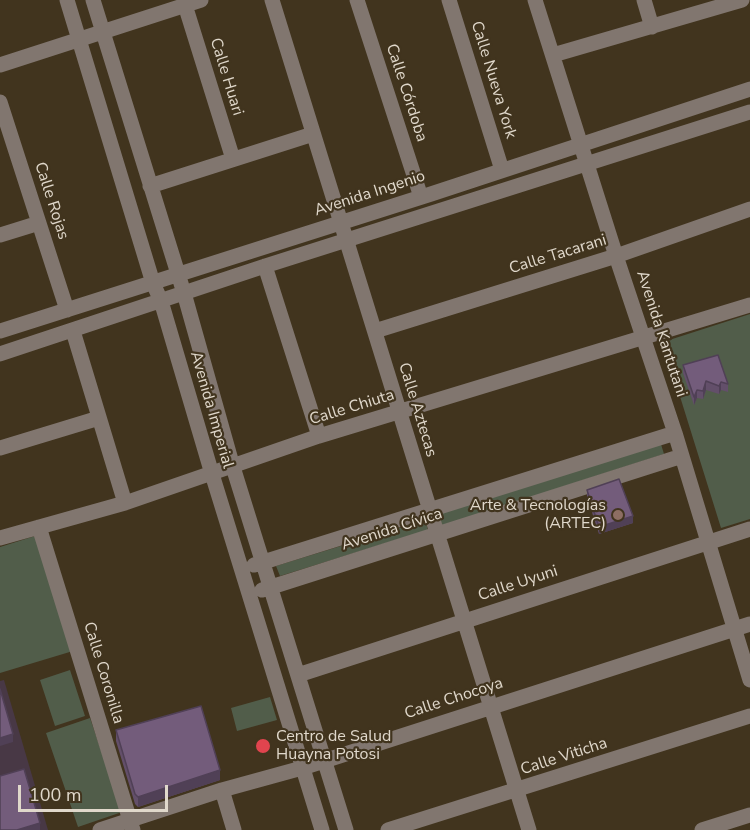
<!DOCTYPE html>
<html>
<head>
<meta charset="utf-8">
<style>
  body { margin:0 }
  #map { position:relative; width:750px; height:830px; overflow:hidden; background:#41341e; font-family:"Nunito Sans",sans-serif }
  canvas { display:block }
  .scale { position:absolute; left:18px; top:785px; width:150px; height:27px; box-sizing:border-box; border:3px solid #e0d8cb; border-top:0; padding-left:8px; font-size:18px; line-height:21px; white-space:nowrap; color:#e0d8cb; -webkit-text-stroke:4px #41341e; paint-order:stroke }
</style>
</head>
<body>
<div id="map">
<canvas width="750" height="830"></canvas>
<div class="scale">100 m</div>
</div>
<script>
const ctx = document.querySelector('canvas').getContext('2d');
ctx.lineJoin = 'round';
function paint(path, color) { ctx.fillStyle = color; ctx.fill(path, 'evenodd'); }
const poly = rows => new Path2D(rows.map(r => 'M' + r).join(''));
function strokePath(path, color, width, dash) { ctx.strokeStyle = color; ctx.lineWidth = width; ctx.lineCap = dash ? 'butt' : 'round'; ctx.setLineDash(dash || []); ctx.stroke(path); }
function write(font, color, halo, rows, align = 'center') {
  ctx.font = font + ' "Nunito Sans",sans-serif'; ctx.lineWidth = 4.5; ctx.setLineDash([]); ctx.textBaseline = 'middle'; ctx.strokeStyle = halo; ctx.fillStyle = color; for (const [text, x, y, turn = 0] of rows) {
    ctx.save(); ctx.translate(x, y); ctx.rotate((+turn || 0) * Math.PI / 180); ctx.textAlign = isNaN(turn) ? turn : align; if (halo) ctx.strokeText(text, 0, 0); ctx.fillText(text, 0, 0); ctx.restore();
  }
}
const education = poly([
  [4,680,48,830,0,830,0,681]
]);
const green = poly([
  [750,314,750,519,721,528,663,342],
  [660,441,664,454,442,526,438,513],
  [425,520,428,530,280,576,276,566],
  [35,536,73,651,0,673,0,547],
  [70,670,85,716,55,726,40,680],
  [270,697,277,720,237,731,231,708],
  [90,718,122,812,78,827,46,733]
]);
const minor = poly([
  [67,0,153,283,161,301,212,474,322,830],
  [93,0,184,293,233,467,346,830],
  [272,0,529,830],
  [357,0,421,197],
  [449,0,502,170],
  [535,0,616,256,675,433,750,680],
  [644,0,652,27],
  [185,5,233,159],
  [553,55,742,0],
  [0,65,201,0],
  [0,102,67,310],
  [150,186,313,134],
  [0,235,39,223],
  [265,266,319,436],
  [0,331,431,194,750,89],
  [73,331,125,503],
  [375,331,616,256,750,209],
  [0,354,265,266,750,112],
  [0,448,99,418],
  [39,527,133,830],
  [0,538,125,503,319,436,750,305],
  [254,565,675,433],
  [262,590,682,456],
  [298,675,750,529],
  [222,790,234,830],
  [100,830,222,790,302,768,750,624],
  [388,830,750,716],
  [702,830,750,815]
]);
const wall = poly([
  [683,365,728,384,728,392,721,390,719,394,706,390,703,399,697,398,694,405,683,373],
  [587,490,633,523,599,534,587,497],
  [116,730,220,780,138,807,135,804,116,741]
]);
const shadedWall = poly([
  [706,381,706,390,703,399,703,391],
  [721,382,721,390,719,394,719,386],
  [697,390,697,398,694,405,694,397],
  [633,516,633,523,599,534,599,527],
  [13,734,13,742,0,746,0,738],
  [220,770,220,780,138,807,138,797],
  [40,823,40,830,17,830]
]);
const building = poly([
  [718,355,728,384,721,382,719,386,706,381,703,391,697,390,694,397,683,365,718,355],
  [619,479,633,516,599,527,587,490,619,479],
  [0,689,13,734,0,738,0,689],
  [201,706,220,770,138,797,135,794,116,730,201,706],
  [24,769,40,823,17,830,0,830,0,776,24,769]
]);
const markers = [
  [618,515,6,"#8d6e63"],
  [263,746,8,"#e0444e"]
];
const streetNames = [
  ["Calle Huari",226,77,73],
  ["Calle Nueva York",493,80,73],
  ["Calle Córdoba",406,93,72],
  ["Avenida Ingenio",370,194,-18],
  ["Calle Rojas",51,201,72],
  ["Calle Tacarani",558,255,-17],
  ["Avenida Kantutani",661,334,72],
  ["Calle Chiuta",352,408,-17],
  ["Avenida Imperial",211,410,74],
  ["Calle Aztecas",417,410,73],
  ["Avenida Cívica",392,530,-18],
  ["Calle Uyuni",518,584,-18],
  ["Calle Coronilla",103,673,73],
  ["Calle Chocoya",454,699,-18],
  ["Calle Viticha",564,757,-18]
];
const poiNames = [
  ["Arte & Tecnologías",606,506],
  ["(ARTEC)",606,524],
  ["Centro de Salud",276,737,"left"],
  ["Huayna Potosi",276,755,"left"]
];
paint(education, '#483845');
paint(green, '#515d4a');
strokePath(minor, '#81766f', 15);
paint(wall, '#634f6a');
paint(shadedWall, '#504056');
paint(building, '#735c7b');
strokePath(building, '#504056', 1.5);
for (const [x, y, r, color] of markers) { const dot = new Path2D(); dot.arc(x, y, r, 0, 2 * Math.PI); ctx.fillStyle = color; ctx.fill(dot); strokePath(dot, '#41341e', 2); }
write('16px', '#e0d8cb', '#41341e', streetNames);
write('16px', '#e0d8cb', '#41341e', poiNames, 'right');
</script>
</body>
</html>
